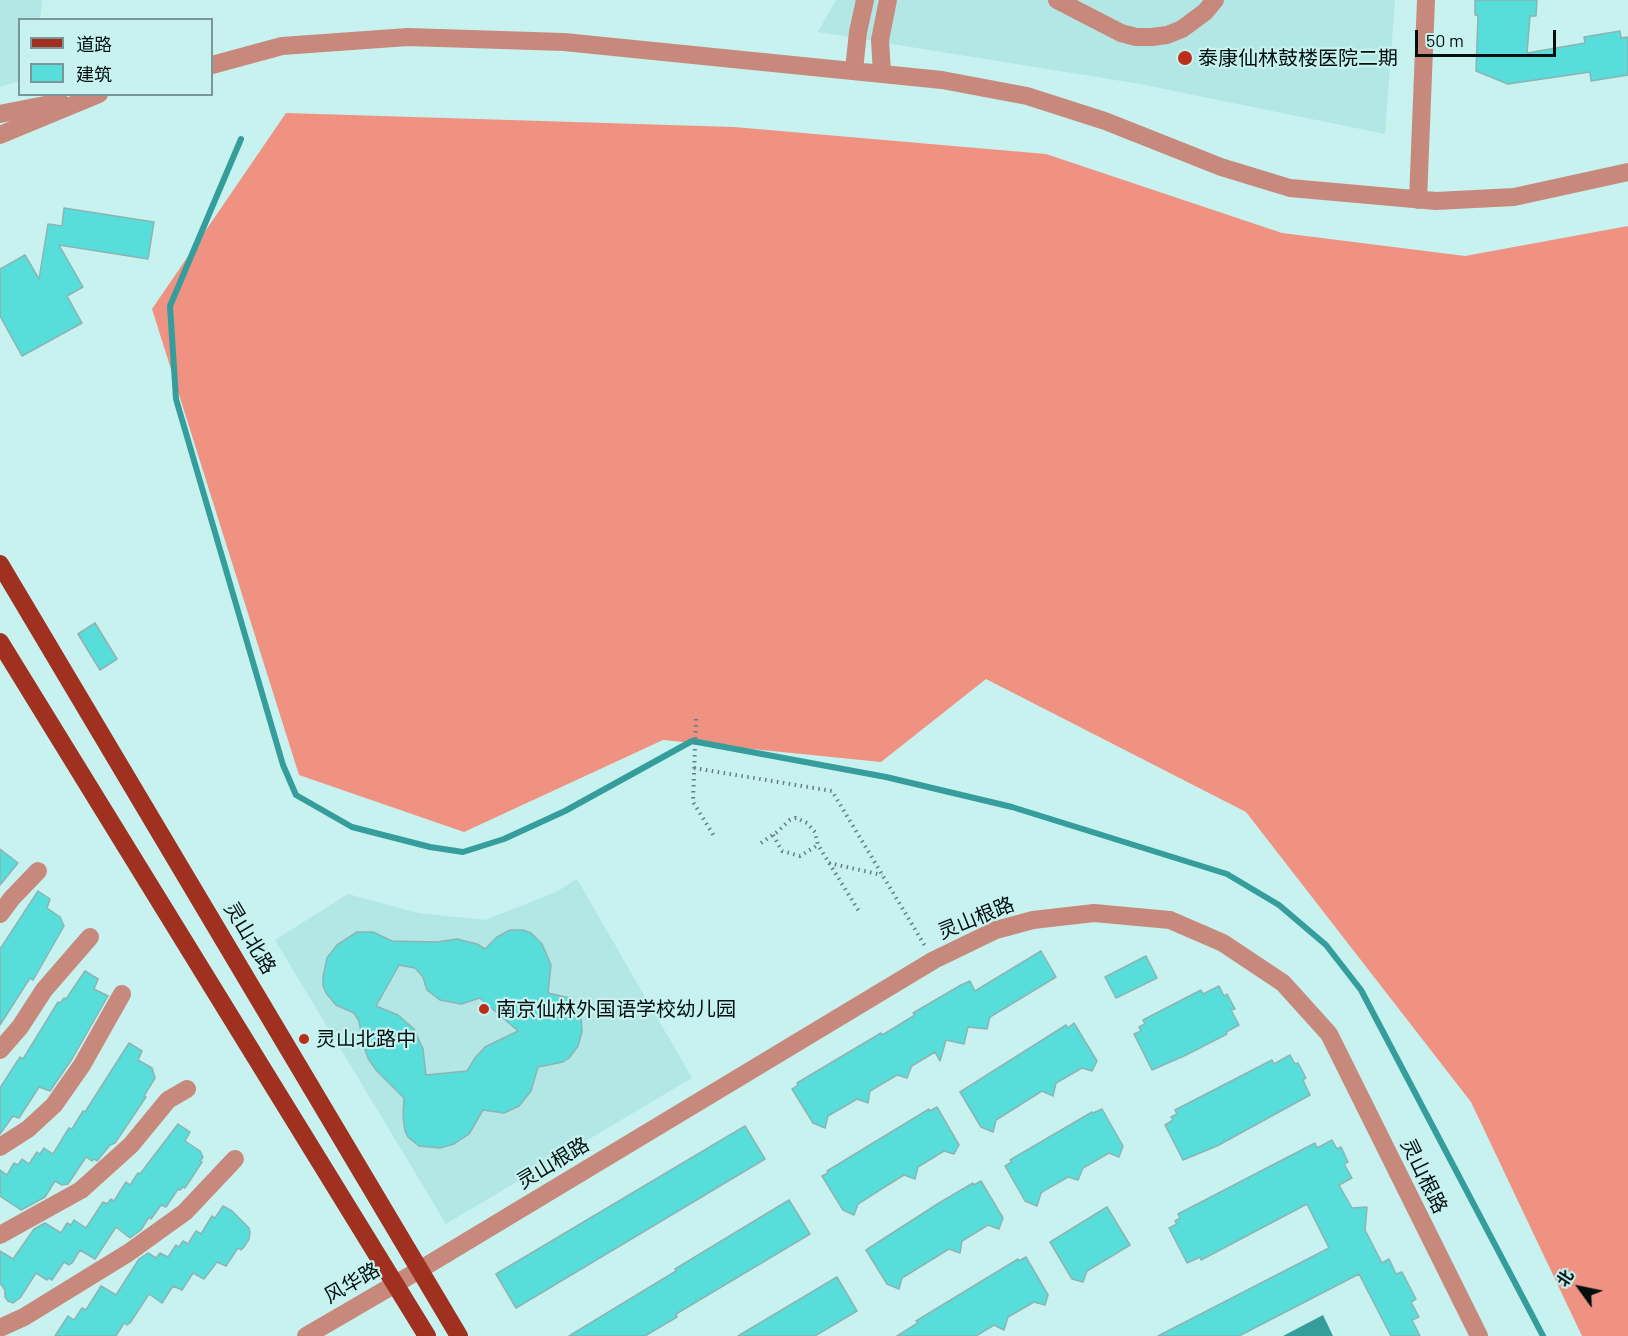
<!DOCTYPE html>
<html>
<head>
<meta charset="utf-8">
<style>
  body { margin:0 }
  #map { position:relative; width:1628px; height:1336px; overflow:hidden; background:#c7f2f0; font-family:Barlow,"Noto Sans SC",sans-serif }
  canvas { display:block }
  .legend { position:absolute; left:18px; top:18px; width:195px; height:78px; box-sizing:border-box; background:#c7f2f0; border:2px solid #789796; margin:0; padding:8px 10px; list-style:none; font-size:18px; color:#020f0f }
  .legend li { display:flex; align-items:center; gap:12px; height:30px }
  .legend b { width:30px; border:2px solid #789796 }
  .north { position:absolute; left:1550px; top:1258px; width:60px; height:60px; -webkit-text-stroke:4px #c7f2f0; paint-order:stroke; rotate:303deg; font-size:16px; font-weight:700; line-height:24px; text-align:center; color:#020f0f }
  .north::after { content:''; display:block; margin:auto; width:21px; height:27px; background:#020f0f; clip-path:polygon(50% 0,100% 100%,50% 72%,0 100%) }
  .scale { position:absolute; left:1415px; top:30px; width:141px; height:27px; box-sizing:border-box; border:3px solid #020f0f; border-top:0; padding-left:8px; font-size:18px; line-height:21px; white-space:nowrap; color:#020f0f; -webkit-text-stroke:4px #c7f2f0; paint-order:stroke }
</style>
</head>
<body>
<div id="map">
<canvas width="1628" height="1336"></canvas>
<ul class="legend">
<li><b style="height:8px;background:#a03120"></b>道路</li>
<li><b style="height:16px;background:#57deda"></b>建筑</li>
</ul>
<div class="north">北</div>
<div class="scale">50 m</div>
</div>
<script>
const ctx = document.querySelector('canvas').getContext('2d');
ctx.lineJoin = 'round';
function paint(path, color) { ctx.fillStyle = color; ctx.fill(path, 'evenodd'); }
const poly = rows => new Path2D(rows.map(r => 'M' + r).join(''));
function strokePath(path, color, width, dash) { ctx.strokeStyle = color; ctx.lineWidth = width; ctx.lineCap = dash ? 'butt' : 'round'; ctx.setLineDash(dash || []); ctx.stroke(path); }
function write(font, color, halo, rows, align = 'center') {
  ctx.font = font + ' Barlow,"Noto Sans SC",sans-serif'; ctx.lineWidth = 4.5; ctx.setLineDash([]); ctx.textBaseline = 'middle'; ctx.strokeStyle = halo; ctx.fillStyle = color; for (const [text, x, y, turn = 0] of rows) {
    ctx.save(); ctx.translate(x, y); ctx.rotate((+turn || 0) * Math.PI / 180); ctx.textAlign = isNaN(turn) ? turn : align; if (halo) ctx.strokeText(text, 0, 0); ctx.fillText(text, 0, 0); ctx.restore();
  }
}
const built = poly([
  [0,0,42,0,40,19,20,20,19,81,0,87],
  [836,0,1395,0,1385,134,1140,84,818,32],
  [577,879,692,1078,446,1224,275,940,348,894,418,913,485,920,556,892]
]);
const forest = poly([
  [286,113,734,127,1046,154,1282,233,1465,256,1628,226,1628,1336,1582,1336,1471,1102,1246,812,986,679,881,762,663,740,464,832,299,775,152,309]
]);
const water = poly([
  [1323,1315,1333,1336,1283,1336]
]);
const stream = poly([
  [241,139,170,306,176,399,283,765,296,795,352,827,430,847,463,852,504,839,565,811,692,741,886,777,1012,807,1227,874,1279,905,1326,945,1361,990,1543,1336]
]);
const building = poly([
  [1475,0,1537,0,1536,16,1530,16,1527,53,1585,43,1584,37,1620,31,1621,38,1628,37,1628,75,1591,81,1590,72,1508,84,1476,71,1478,15,1475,15,1475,0],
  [64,208,154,222,148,259,59,245,83,287,67,296,82,323,22,356,0,316,0,269,25,255,39,279,48,224,62,226,64,208],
  [95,623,117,659,100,670,78,634,95,623],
  [0,849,18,863,0,885,0,849],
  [38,891,50,899,47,908,60,917,64,926,36,975,33,980,30,978,0,1025,0,949,38,891],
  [510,930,523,930,531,933,542,944,551,965,548,993,570,998,578,1006,581,1015,582,1032,578,1046,569,1058,563,1062,538,1067,531,1091,519,1106,504,1113,483,1110,469,1134,454,1144,440,1148,419,1146,408,1137,405,1131,403,1116,404,1098,376,1070,368,1058,363,1044,359,1021,354,1013,336,1005,326,993,323,986,323,977,327,958,337,945,357,932,373,932,392,941,437,942,457,939,477,944,485,949,497,937,510,930],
  [399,965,415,968,423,977,427,990,440,1000,461,1004,480,998,518,1031,485,1047,475,1058,467,1071,426,1075,423,1049,414,1029,398,1015,376,1006,399,965],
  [1041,951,1056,977,990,1017,987,1029,968,1027,964,1044,946,1040,940,1061,935,1052,910,1067,911,1068,907,1078,897,1075,870,1091,868,1103,857,1099,828,1116,825,1128,813,1123,792,1089,798,1085,797,1083,881,1033,882,1035,889,1031,915,1015,913,1013,961,985,970,981,975,991,1041,951],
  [1146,956,1157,978,1116,998,1105,977,1146,956],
  [85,971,98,979,94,989,108,996,72,1059,50,1091,39,1087,19,1118,13,1116,0,1134,0,1088,20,1057,23,1059,58,1002,60,1003,64,998,66,999,85,971],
  [1219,986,1224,996,1227,994,1235,1009,1231,1010,1239,1025,1226,1032,1227,1034,1186,1055,1152,1070,1134,1034,1141,1031,1139,1027,1145,1024,1143,1020,1201,990,1203,994,1219,986],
  [1074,1023,1097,1061,1092,1071,1082,1068,1056,1083,1053,1096,1042,1091,996,1120,993,1132,981,1127,960,1092,1066,1025,1068,1028,1074,1023],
  [129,1043,142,1051,138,1060,152,1068,155,1078,144,1096,146,1097,115,1143,110,1145,97,1161,94,1159,92,1161,86,1157,68,1184,62,1185,55,1181,45,1197,21,1210,0,1196,0,1170,7,1175,14,1163,18,1165,22,1159,29,1164,37,1152,40,1154,44,1148,53,1154,69,1128,72,1129,83,1111,85,1112,129,1043],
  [1290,1055,1295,1064,1298,1063,1306,1078,1303,1080,1310,1095,1217,1146,1183,1160,1165,1125,1173,1120,1171,1117,1177,1114,1175,1110,1272,1060,1274,1064,1290,1055],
  [937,1107,959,1145,954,1154,944,1151,918,1167,915,1179,904,1175,883,1188,858,1204,854,1215,843,1210,822,1176,828,1173,827,1171,929,1109,930,1111,937,1107],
  [1102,1109,1123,1146,1119,1157,1109,1153,1083,1168,1078,1180,1068,1177,1047,1189,1041,1193,1037,1206,1025,1201,1005,1166,1012,1162,1010,1160,1092,1112,1093,1113,1102,1109],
  [178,1124,190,1132,185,1141,200,1151,203,1157,200,1161,202,1162,185,1188,183,1187,180,1190,178,1189,166,1207,161,1205,151,1219,149,1217,141,1230,130,1238,116,1227,95,1259,80,1250,72,1263,69,1265,64,1262,52,1280,48,1278,47,1280,36,1273,20,1298,13,1303,8,1301,5,1297,5,1290,0,1283,0,1251,13,1259,34,1229,45,1223,61,1233,67,1223,71,1225,74,1220,86,1228,103,1202,107,1204,111,1199,114,1201,126,1182,130,1185,138,1173,140,1174,178,1124],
  [745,1126,765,1159,516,1308,496,1274,745,1126],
  [1332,1140,1337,1149,1341,1147,1348,1162,1344,1164,1352,1178,1339,1185,1352,1208,1367,1207,1365,1230,1382,1263,1389,1259,1396,1274,1402,1272,1416,1299,1411,1302,1419,1317,1412,1320,1420,1336,1391,1336,1359,1274,1239,1336,1158,1336,1329,1248,1307,1204,1201,1260,1200,1257,1187,1263,1169,1228,1177,1224,1175,1221,1180,1218,1178,1214,1315,1143,1317,1148,1332,1140],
  [981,1181,1003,1218,999,1229,988,1225,962,1241,960,1253,949,1249,902,1278,899,1289,887,1284,866,1250,939,1203,973,1183,974,1185,981,1181],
  [789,1200,810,1234,676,1314,677,1317,645,1336,569,1336,676,1271,675,1269,789,1200],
  [223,1206,232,1211,249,1228,250,1232,249,1239,244,1247,241,1250,238,1248,226,1266,217,1262,204,1279,193,1273,182,1290,173,1286,162,1303,149,1294,130,1323,127,1325,124,1323,116,1336,55,1336,68,1316,74,1320,82,1308,86,1310,101,1286,116,1295,139,1259,148,1253,156,1258,160,1253,168,1257,176,1245,179,1247,183,1241,188,1244,196,1231,201,1234,212,1216,215,1218,223,1206],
  [1107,1207,1130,1245,1087,1271,1083,1282,1072,1279,1050,1242,1107,1207],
  [1026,1257,1048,1295,1045,1305,1034,1302,1008,1317,1004,1330,994,1325,976,1336,897,1336,918,1323,916,1321,1018,1259,1019,1261,1026,1257],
  [837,1277,857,1311,815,1336,738,1336,837,1277]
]);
const path = poly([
  [696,719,693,802,714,836],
  [694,768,832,791,925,946],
  [773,835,782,851,800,856,818,845],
  [761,843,777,832,790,820,796,818,807,823,815,832,818,845,860,913],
  [829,863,882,875]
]);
const minor = poly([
  [1057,0,1121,33,1136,37,1152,37,1167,35,1182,29,1205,12,1215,0],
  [212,65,282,46,408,37,564,42,942,80,1027,96,1105,121,1221,167,1290,188,1436,201,1514,197,1628,172],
  [854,70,858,32,865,0],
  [882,73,880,40,888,0],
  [0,114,60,102],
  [0,135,99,94],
  [1418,200,1426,0],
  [0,914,12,898,38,871],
  [0,1050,20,1027,44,990,90,937],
  [0,1147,28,1129,54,1105,82,1065,122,994],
  [0,1235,81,1190,131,1145,168,1100,187,1089],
  [0,1328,24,1317,128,1253,185,1212,235,1159],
  [306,1336,421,1269,934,960,996,930,1033,920,1094,913,1170,920,1223,943,1283,983,1329,1034,1479,1336]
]);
const major = poly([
  [0,564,459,1336],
  [0,642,427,1336]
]);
const markers = [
  [1185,58,8,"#ba2e1a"],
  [484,1009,6,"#ba2e1a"],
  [304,1039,6,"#ba2e1a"]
];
const poiNames = [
  ["泰康仙林鼓楼医院二期",1198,58],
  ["南京仙林外国语学校幼儿园",496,1009],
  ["灵山北路中",316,1039]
];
const streetNames = [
  ["灵山根路",976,918,-22],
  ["灵山北路",250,938,59],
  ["灵山根路",553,1163,-31],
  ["灵山根路",1424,1176,64],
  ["风华路",352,1283,-30]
];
paint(built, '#b2e7e5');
paint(forest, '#ef9281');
paint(water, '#359d9b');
strokePath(stream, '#359d9b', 6);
paint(building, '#57deda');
strokePath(building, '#8bb4b3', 1.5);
strokePath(path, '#64807f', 4, [1.5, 4.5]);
strokePath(minor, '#c8897d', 18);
strokePath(major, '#a03120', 18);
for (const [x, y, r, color] of markers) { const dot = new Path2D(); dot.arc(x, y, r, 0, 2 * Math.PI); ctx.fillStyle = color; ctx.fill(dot); strokePath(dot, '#c7f2f0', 2); }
write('20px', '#020f0f', '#c7f2f0', poiNames, 'left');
write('20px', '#020f0f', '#c7f2f0', streetNames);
</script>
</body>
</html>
